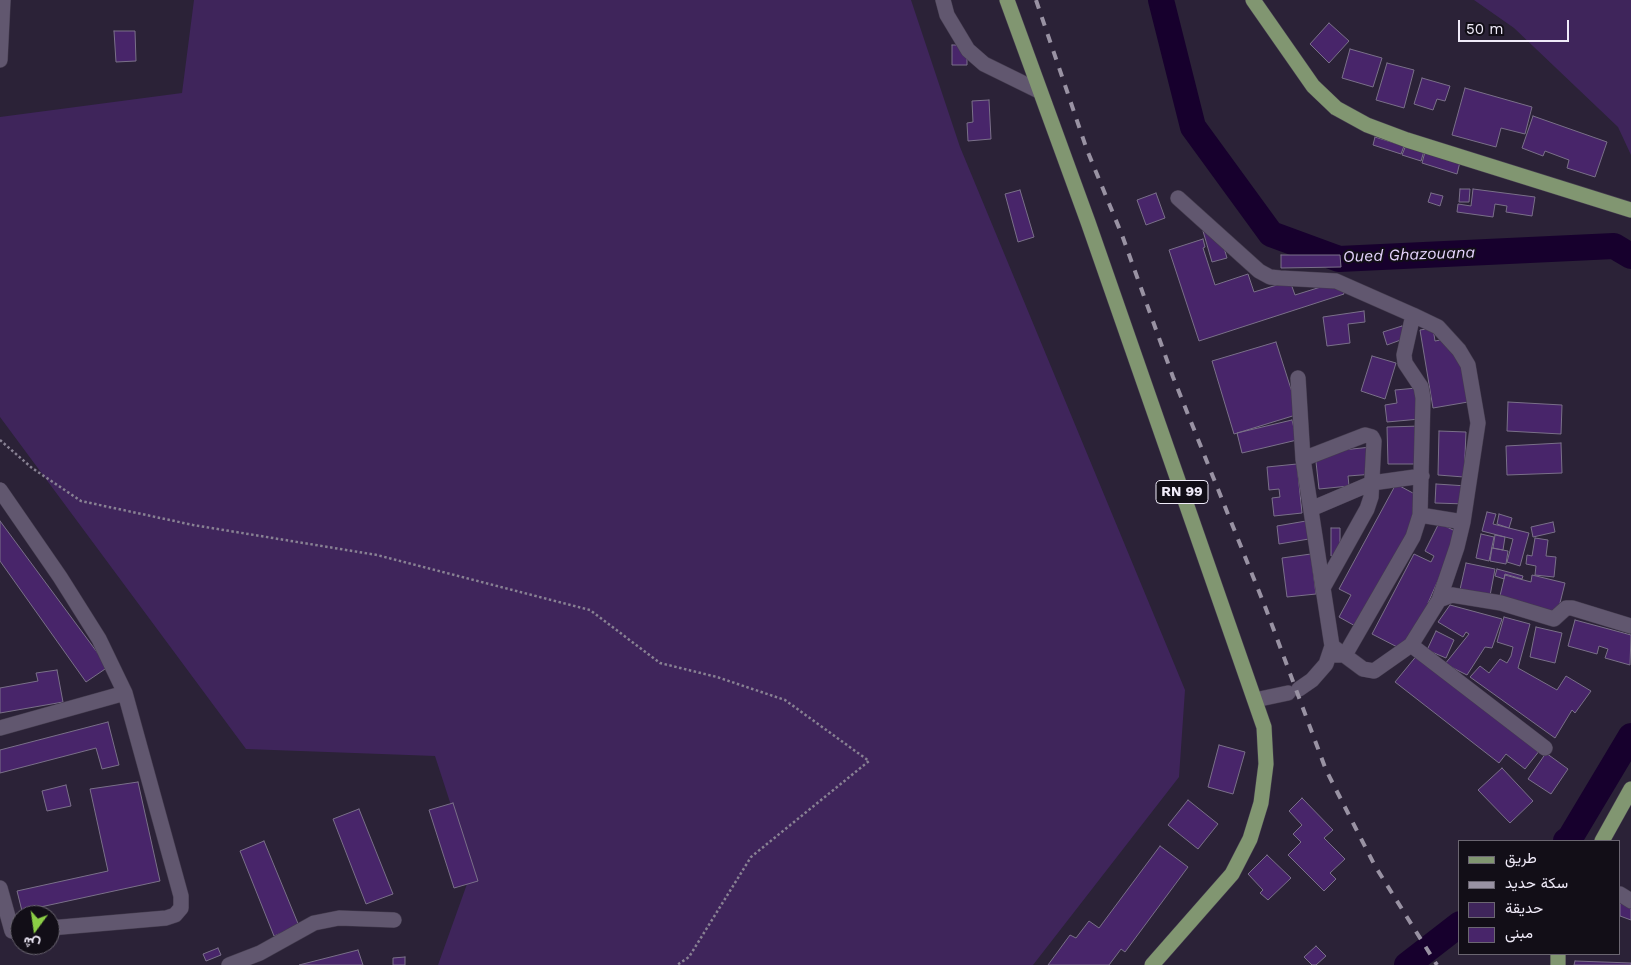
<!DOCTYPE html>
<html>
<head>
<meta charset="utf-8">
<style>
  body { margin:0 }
  #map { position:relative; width:1631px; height:965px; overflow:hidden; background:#2b2237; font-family:"Work Sans",Vazirmatn,sans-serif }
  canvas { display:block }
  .legend { position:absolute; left:1458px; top:840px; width:162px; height:115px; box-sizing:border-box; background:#120e17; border:1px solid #6b6671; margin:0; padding:6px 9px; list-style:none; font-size:15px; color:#f0ebf9 }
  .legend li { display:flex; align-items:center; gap:10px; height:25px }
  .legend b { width:25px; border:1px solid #6b6671 }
  .north { position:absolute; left:10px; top:905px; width:50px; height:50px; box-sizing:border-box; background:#120e17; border:1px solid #6b6671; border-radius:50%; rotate:194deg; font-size:14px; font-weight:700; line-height:20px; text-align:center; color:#f0ebf9 }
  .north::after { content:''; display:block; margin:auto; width:18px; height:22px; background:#8bce46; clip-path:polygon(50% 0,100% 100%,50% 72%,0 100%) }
  .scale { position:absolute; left:1458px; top:20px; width:111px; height:22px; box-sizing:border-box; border:2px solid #f0ebf9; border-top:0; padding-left:6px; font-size:15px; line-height:18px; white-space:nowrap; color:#f0ebf9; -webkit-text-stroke:4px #120e17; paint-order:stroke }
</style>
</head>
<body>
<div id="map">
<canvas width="1631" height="965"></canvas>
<ul class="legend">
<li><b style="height:6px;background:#819671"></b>طريق</li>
<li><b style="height:6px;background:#9992a3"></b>سكة حديد</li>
<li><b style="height:14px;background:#3f255b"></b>حديقة</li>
<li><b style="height:14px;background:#48256a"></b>مبنى</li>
</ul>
<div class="north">ش</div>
<div class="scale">50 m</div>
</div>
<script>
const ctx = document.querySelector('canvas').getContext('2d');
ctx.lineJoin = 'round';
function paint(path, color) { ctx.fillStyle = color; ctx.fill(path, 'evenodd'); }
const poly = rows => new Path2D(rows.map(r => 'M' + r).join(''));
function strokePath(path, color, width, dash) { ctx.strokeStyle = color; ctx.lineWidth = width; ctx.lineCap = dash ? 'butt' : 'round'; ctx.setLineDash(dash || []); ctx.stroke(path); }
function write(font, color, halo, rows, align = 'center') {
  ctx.font = font + ' "Work Sans",sans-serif'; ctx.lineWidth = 4; ctx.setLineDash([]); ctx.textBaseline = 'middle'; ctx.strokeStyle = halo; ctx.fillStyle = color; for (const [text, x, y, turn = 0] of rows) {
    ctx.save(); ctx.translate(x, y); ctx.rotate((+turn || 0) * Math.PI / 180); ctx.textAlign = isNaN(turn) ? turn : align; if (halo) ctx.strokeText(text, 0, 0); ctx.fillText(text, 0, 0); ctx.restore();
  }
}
const green = poly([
  [194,0,911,0,960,147,1185,690,1179,777,1033,965,438,965,472,870,435,756,246,749,0,417,0,117,182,93],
  [1474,0,1631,0,1631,155,1618,127,1514,28]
]);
const river = poly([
  [1161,0,1193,127,1271,234,1339,259,1614,246,1631,256],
  [1566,841,1570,838,1631,736],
  [1407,965,1460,924]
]);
const building = poly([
  [1329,23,1349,41,1329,63,1310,44,1329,23],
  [114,31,135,31,136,61,116,62,114,31],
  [952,45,967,45,967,65,952,65,952,45],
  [1350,49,1382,58,1373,87,1342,78,1350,49],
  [1387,63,1414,70,1404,108,1376,100,1387,63],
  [1422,78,1450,86,1445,101,1437,99,1433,110,1414,104,1422,78],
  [1465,88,1532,107,1525,134,1501,128,1496,147,1452,135,1465,88],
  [989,100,991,139,968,141,967,123,973,122,972,101,989,100],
  [1533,116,1607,142,1595,177,1567,168,1569,160,1545,151,1543,156,1522,148,1533,116],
  [1375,137,1404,146,1401,154,1373,145,1375,137],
  [1406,145,1424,151,1421,161,1402,155,1406,145],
  [1425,152,1460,162,1457,174,1422,163,1425,152],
  [1460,189,1470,189,1469,202,1459,202,1460,189],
  [1473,189,1535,197,1532,216,1506,212,1507,206,1495,204,1493,217,1457,212,1458,204,1471,206,1473,189],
  [1020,190,1034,237,1018,242,1005,194,1020,190],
  [1156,193,1165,218,1146,225,1137,200,1156,193],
  [1431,193,1443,196,1440,206,1428,202,1431,193],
  [1218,227,1227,258,1212,262,1203,231,1218,227],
  [1203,239,1205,247,1203,248,1215,285,1248,274,1254,292,1290,281,1295,295,1340,281,1344,294,1199,341,1169,250,1203,239],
  [1281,255,1340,255,1341,267,1281,268,1281,255],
  [1364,311,1365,322,1348,324,1350,343,1327,346,1323,317,1364,311],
  [1402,326,1406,338,1387,345,1383,332,1402,326],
  [1433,328,1435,341,1457,337,1468,402,1433,408,1420,330,1433,328],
  [1276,342,1299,414,1234,434,1212,361,1276,342],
  [1372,356,1396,363,1385,399,1361,391,1372,356],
  [1417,388,1420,419,1387,422,1385,405,1397,403,1395,390,1417,388],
  [1508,402,1562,405,1561,434,1507,431,1508,402],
  [1292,420,1297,440,1242,453,1237,433,1292,420],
  [1421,426,1422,464,1388,464,1387,427,1421,426],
  [1439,431,1466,432,1464,477,1438,475,1439,431],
  [1561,443,1562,473,1507,475,1506,446,1561,443],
  [1371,447,1374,474,1348,476,1349,486,1319,489,1315,453,1371,447],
  [1297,464,1302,513,1274,516,1272,498,1280,497,1279,489,1269,490,1267,467,1297,464],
  [1396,484,1426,500,1357,627,1339,617,1351,595,1339,589,1396,484],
  [1436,484,1467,486,1466,504,1435,503,1436,484],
  [1487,512,1496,514,1493,524,1529,533,1520,566,1507,562,1513,539,1482,531,1487,512],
  [1499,514,1512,518,1509,528,1497,524,1499,514],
  [0,521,108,667,86,682,0,561,0,521],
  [1306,521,1309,539,1279,544,1277,526,1306,521],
  [1553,522,1555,532,1533,537,1531,527,1553,522],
  [1439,523,1459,533,1428,603,1433,605,1403,650,1372,634,1414,554,1431,562,1434,556,1425,551,1439,523],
  [1331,528,1340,528,1340,556,1331,556,1331,528],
  [1481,534,1494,537,1489,561,1476,558,1481,534],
  [1495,535,1505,537,1503,550,1493,548,1495,535],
  [1535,538,1548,540,1546,556,1556,557,1554,577,1535,575,1536,566,1526,564,1527,555,1532,556,1535,538],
  [1492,548,1508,551,1506,564,1490,561,1492,548],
  [1311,554,1316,594,1287,597,1282,558,1311,554],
  [1466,563,1495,569,1489,601,1459,594,1466,563],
  [1497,569,1523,576,1522,579,1505,574,1504,579,1495,576,1497,569],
  [1505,575,1531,582,1532,575,1565,583,1557,615,1499,600,1505,575],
  [1450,605,1502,619,1492,648,1485,647,1467,675,1445,664,1469,634,1466,632,1463,637,1438,622,1450,605],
  [1504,617,1530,624,1518,668,1557,690,1566,676,1591,691,1575,713,1572,710,1555,738,1470,677,1480,666,1489,673,1500,659,1507,663,1511,656,1513,647,1497,642,1504,617],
  [1575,620,1631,635,1630,665,1605,658,1608,649,1599,646,1597,654,1568,646,1575,620],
  [1536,627,1562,633,1555,663,1530,657,1536,627],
  [1436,631,1454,640,1446,658,1427,650,1436,631],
  [1418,654,1540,750,1525,769,1506,754,1499,763,1395,682,1418,654],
  [57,670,63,702,0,713,0,688,38,681,36,673,57,670],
  [108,722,119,765,102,769,96,748,0,773,0,750,108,722],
  [1219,745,1245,752,1233,794,1208,787,1219,745],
  [1546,753,1568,769,1551,794,1528,779,1546,753],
  [1502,768,1533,801,1510,823,1478,790,1502,768],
  [138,782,160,881,22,911,17,891,108,871,90,789,138,782],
  [66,785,71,806,47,811,42,791,66,785],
  [1302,798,1333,830,1324,838,1345,859,1330,873,1336,879,1324,891,1288,855,1301,842,1293,834,1302,825,1289,811,1302,798],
  [1188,800,1218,824,1198,849,1168,825,1188,800],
  [453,803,478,881,454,888,429,810,453,803],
  [359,809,393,894,366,904,333,819,359,809],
  [264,841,299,926,274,936,240,851,264,841],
  [1160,846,1188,867,1125,952,1121,949,1109,965,1048,965,1070,935,1076,938,1089,921,1099,928,1160,846],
  [1267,855,1291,878,1268,900,1260,893,1263,890,1248,874,1267,855],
  [1620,895,1631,900,1631,920,1620,916,1620,895],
  [1316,946,1326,956,1316,965,1312,965,1304,957,1316,946],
  [218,948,221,955,206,961,203,954,218,948],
  [358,950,363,965,299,965,358,950],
  [405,957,405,965,393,965,393,958,405,957],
  [1575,961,1631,963,1631,965,1574,965,1575,961]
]);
const path = poly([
  [0,440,32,468,81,501,193,525,377,555,590,610,660,663,717,677,785,700,869,761,751,857,689,957,677,965]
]);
const minor = poly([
  [943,0,947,15,968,50,984,64,1039,91],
  [0,60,3,0],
  [1178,198,1259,271,1270,277,1280,278,1336,281,1413,315,1438,327,1459,350,1468,365,1478,423,1463,522,1457,547,1439,600,1411,645,1374,671,1363,669,1332,646],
  [1298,378,1303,459,1332,646,1326,664,1312,680,1299,689],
  [1303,459,1365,435,1372,437,1374,441,1371,497,1367,509,1324,586],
  [0,490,60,577,99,639,125,693,181,896,181,908,175,915,166,918,50,928],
  [1311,509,1372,483,1422,476],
  [1420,515,1463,522],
  [1439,600,1452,595,1501,603,1554,619,1566,608,1572,608,1631,626],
  [1411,645,1545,748],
  [1335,655,1345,655,1413,537,1420,515,1423,398,1421,387,1405,363,1404,355,1413,315],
  [1255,700,1288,693],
  [0,728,125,693],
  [0,888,12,931],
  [1620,894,1631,901],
  [229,965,260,953,314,923,339,918,394,920]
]);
const major = poly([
  [1007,0,1088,222,1264,727,1266,764,1261,803,1250,839,1232,874,1152,965],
  [1253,0,1313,86,1336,108,1367,125,1407,140,1631,210],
  [1602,841,1631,789],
  [1558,954,1558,965]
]);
const rail = poly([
  [1036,0,1087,150,1122,235,1173,377,1266,609,1326,770,1375,866,1437,965]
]);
const shields = [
  [1182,492,52]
];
const shieldNames = [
  ["RN 99",1182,492]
];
const waterNames = [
  ["Oued Ghazouana",1409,255,-2]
];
paint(green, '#3f255b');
strokePath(river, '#17002d', 26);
paint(building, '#48256a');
strokePath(building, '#7a7089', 1);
strokePath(minor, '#443c4e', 16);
strokePath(major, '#443c4e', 16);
strokePath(path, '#888193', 2.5, [2.5, 2.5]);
strokePath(minor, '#61576f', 15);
strokePath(major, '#819671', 15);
strokePath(rail, '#9992a3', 4, [9, 9]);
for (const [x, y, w] of shields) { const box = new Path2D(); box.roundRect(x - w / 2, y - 11.5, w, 23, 4); ctx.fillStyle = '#120e17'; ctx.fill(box); strokePath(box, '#f0ebf9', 1); }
write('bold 14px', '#f0ebf9', null, shieldNames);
write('italic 16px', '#e5d4fd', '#120e17', waterNames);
</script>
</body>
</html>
